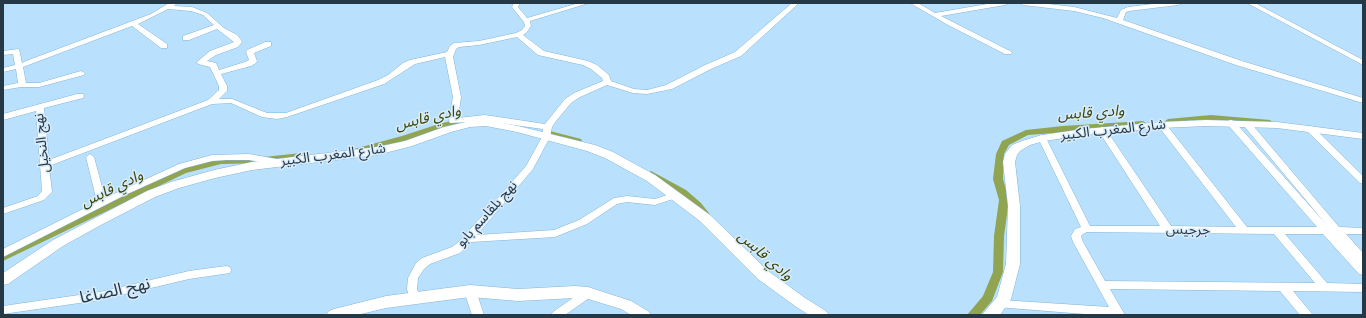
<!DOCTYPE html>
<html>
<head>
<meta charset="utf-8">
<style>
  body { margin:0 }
  #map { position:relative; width:1366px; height:318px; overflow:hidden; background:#b9e1fe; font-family:"Noto Serif",serif }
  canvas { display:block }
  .frame { position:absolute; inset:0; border:4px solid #243846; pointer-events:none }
</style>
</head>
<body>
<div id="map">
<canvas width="1366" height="318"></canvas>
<div class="frame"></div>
</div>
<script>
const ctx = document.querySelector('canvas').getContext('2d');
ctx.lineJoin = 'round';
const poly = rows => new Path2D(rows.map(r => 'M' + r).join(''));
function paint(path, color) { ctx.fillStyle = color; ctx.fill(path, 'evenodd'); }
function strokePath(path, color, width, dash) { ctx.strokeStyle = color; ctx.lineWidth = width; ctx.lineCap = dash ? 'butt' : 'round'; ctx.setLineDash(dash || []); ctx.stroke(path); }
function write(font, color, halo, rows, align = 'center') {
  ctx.font = font + ' "Noto Serif","Noto Sans Arabic",serif'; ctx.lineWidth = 3; ctx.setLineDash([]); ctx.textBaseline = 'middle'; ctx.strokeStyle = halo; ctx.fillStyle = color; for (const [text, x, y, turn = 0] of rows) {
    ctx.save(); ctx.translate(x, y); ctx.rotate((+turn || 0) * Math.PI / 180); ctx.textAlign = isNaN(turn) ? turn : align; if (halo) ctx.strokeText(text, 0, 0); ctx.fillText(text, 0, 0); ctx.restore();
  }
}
const canal = poly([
  [1211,115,1270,120,1274,123,1270,126,1211,121,1168,125,1164,122,1168,119,1211,115],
  [468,118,471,119,472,121,471,123,447,127,408,140,357,154,353,151,354,149,402,136,442,123,468,118],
  [1143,121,1147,124,1146,126,1028,135,1009,145,1004,154,1003,179,1009,200,1004,236,1003,272,992,301,980,315,967,315,983,296,993,272,994,236,999,200,993,179,996,154,1002,141,1026,130,1063,126,1143,121],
  [546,130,581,139,582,141,578,144,543,135,542,133,543,131,546,130],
  [301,153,304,154,305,156,304,158,264,163,221,164,186,173,3,261,3,253,180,169,221,158,264,157,301,153],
  [651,171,686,190,701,203,712,217,710,219,704,219,695,207,680,194,648,176,646,174,651,171]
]);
const street = poly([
  [169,3,177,3,174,6,192,7,207,13,224,28,237,35,241,40,242,42,238,47,216,55,207,61,216,63,219,70,245,62,249,60,246,52,247,50,265,42,271,42,271,46,254,53,257,61,256,63,251,66,221,74,227,86,227,91,219,99,232,99,267,113,286,113,378,80,388,75,403,63,410,60,447,52,450,46,454,43,479,41,516,33,522,30,525,26,524,22,512,7,514,3,520,3,518,7,527,18,579,3,589,3,530,21,531,26,527,32,523,35,544,51,588,61,597,65,609,75,611,81,634,89,647,90,666,85,705,65,735,52,792,3,799,3,741,56,711,69,672,89,647,94,633,93,607,85,580,97,571,103,556,121,552,127,550,137,533,169,477,235,554,230,579,220,614,198,627,196,655,199,673,193,676,194,678,196,676,198,655,205,627,202,617,204,587,224,555,237,471,242,460,253,430,264,424,269,418,278,417,289,420,298,418,301,414,302,410,301,407,289,408,278,416,263,422,258,452,247,460,241,526,166,542,137,543,129,485,121,450,123,449,121,453,97,445,57,415,64,384,84,287,117,277,119,262,117,231,103,212,104,49,166,52,192,44,200,3,214,3,208,38,196,42,191,36,111,3,120,3,114,77,94,83,94,84,96,83,98,44,108,49,160,208,100,219,90,219,86,210,67,198,64,197,62,210,51,234,42,217,29,189,40,183,40,183,36,214,25,203,15,191,11,168,9,138,24,167,44,167,48,161,48,132,26,23,67,26,83,39,83,81,71,85,73,84,75,39,87,21,87,3,90,3,86,18,83,16,69,3,72,3,68,15,65,13,54,3,55,3,51,19,49,22,63,26,61,151,14,169,3],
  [517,37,538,55,583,65,591,69,602,78,603,81,574,93,565,99,545,124,485,115,458,118,461,97,453,57,456,49,459,47,479,45,517,37],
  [910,3,918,3,935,13,993,3,1008,3,1005,5,941,16,1012,52,1011,54,1005,54,948,25,910,3],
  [1020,3,1040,3,1074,7,1117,18,1121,10,1128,7,1161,3,1181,3,1178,5,1129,11,1126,12,1123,20,1242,61,1363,98,1363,103,1236,65,1103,18,1074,11,1023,5,1020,3],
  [1247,3,1255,3,1363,60,1363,65,1247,3],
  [1231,120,1234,121,1326,224,1244,126,1243,124,1244,122,1250,122,1339,227,1363,228,1363,234,1346,234,1363,253,1363,275,1359,274,1323,234,1285,234,1327,283,1363,284,1363,292,1293,291,1313,315,1300,315,1280,291,1110,289,1125,315,1097,315,997,307,995,304,997,301,1001,300,1109,307,1073,242,1071,236,1075,229,1081,227,1038,138,1039,136,1042,135,1046,138,1090,226,1160,226,1098,130,1102,127,1105,128,1171,226,1236,227,1159,127,1158,125,1159,123,1162,122,1165,123,1247,227,1317,227,1228,125,1227,123,1228,121,1231,120],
  [1087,232,1274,234,1315,283,1105,281,1083,242,1081,236,1083,234,1087,232],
  [1310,126,1313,127,1363,176,1363,184,1360,183,1307,131,1306,129,1310,126],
  [90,154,94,157,105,198,179,164,212,155,249,154,277,159,282,162,277,165,249,160,226,160,212,161,185,168,125,195,3,257,3,249,97,202,86,157,90,154],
  [226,266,230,267,231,270,230,273,189,279,100,300,3,314,3,306,100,292,189,271,226,266],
  [470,287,474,288,476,291,484,315,472,315,464,291,466,288,470,287],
  [588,289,592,290,594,293,592,296,565,315,551,315,553,312,584,290,588,289]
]);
const secondary = poly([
  [486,120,518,126,595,145,613,152,655,175,710,215,768,271,805,298,826,311,829,315,809,315,795,306,758,279,700,221,647,181,605,158,587,151,517,132,486,126,470,127,451,132,412,146,377,155,252,170,215,178,179,188,155,197,99,226,63,246,8,284,3,285,3,273,53,240,147,191,171,182,214,170,252,162,377,147,405,141,444,127,470,121,486,120],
  [1206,120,1277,122,1363,133,1363,139,1277,128,1206,126,1162,128,1084,135,1044,141,1030,145,1020,151,1017,155,1015,162,1020,206,1020,264,1011,299,1000,315,982,315,997,297,1006,264,1008,206,1003,162,1005,154,1012,145,1022,141,1042,135,1084,129,1162,122,1206,120],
  [470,285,518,289,575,286,588,287,631,301,648,311,651,315,631,315,621,309,588,299,575,298,518,301,470,297,386,308,357,315,326,315,329,311,334,309,386,296,470,285]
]);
const streetNames = [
  ["شارع المغرب الكبير",1113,130,-6],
  ["نهج النخيل",42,143,-96],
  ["شارع المغرب الكبير",333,155,-7],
  ["نهج بلقاسم بابو",487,214,-48],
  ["جرجيس",1188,230,1]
];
const waterNames = [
  ["وادي قابس",1091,113,-4],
  ["وادي قابس",428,118,-13],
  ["وادي قابس",112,189,-26],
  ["وادي قابس",765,256,41]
];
const nearStreetnames = [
  ["نهج الصاغا",115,291,-12]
];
paint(canal, '#90a452');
strokePath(street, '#83b3d6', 1);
strokePath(secondary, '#83b3d6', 1);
paint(street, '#fff');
paint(secondary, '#fff');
write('14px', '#243846', '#d8ebfa', streetNames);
write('italic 15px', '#394505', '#d8ebfa', waterNames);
write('17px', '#243846', '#d8ebfa', nearStreetnames);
</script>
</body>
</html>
